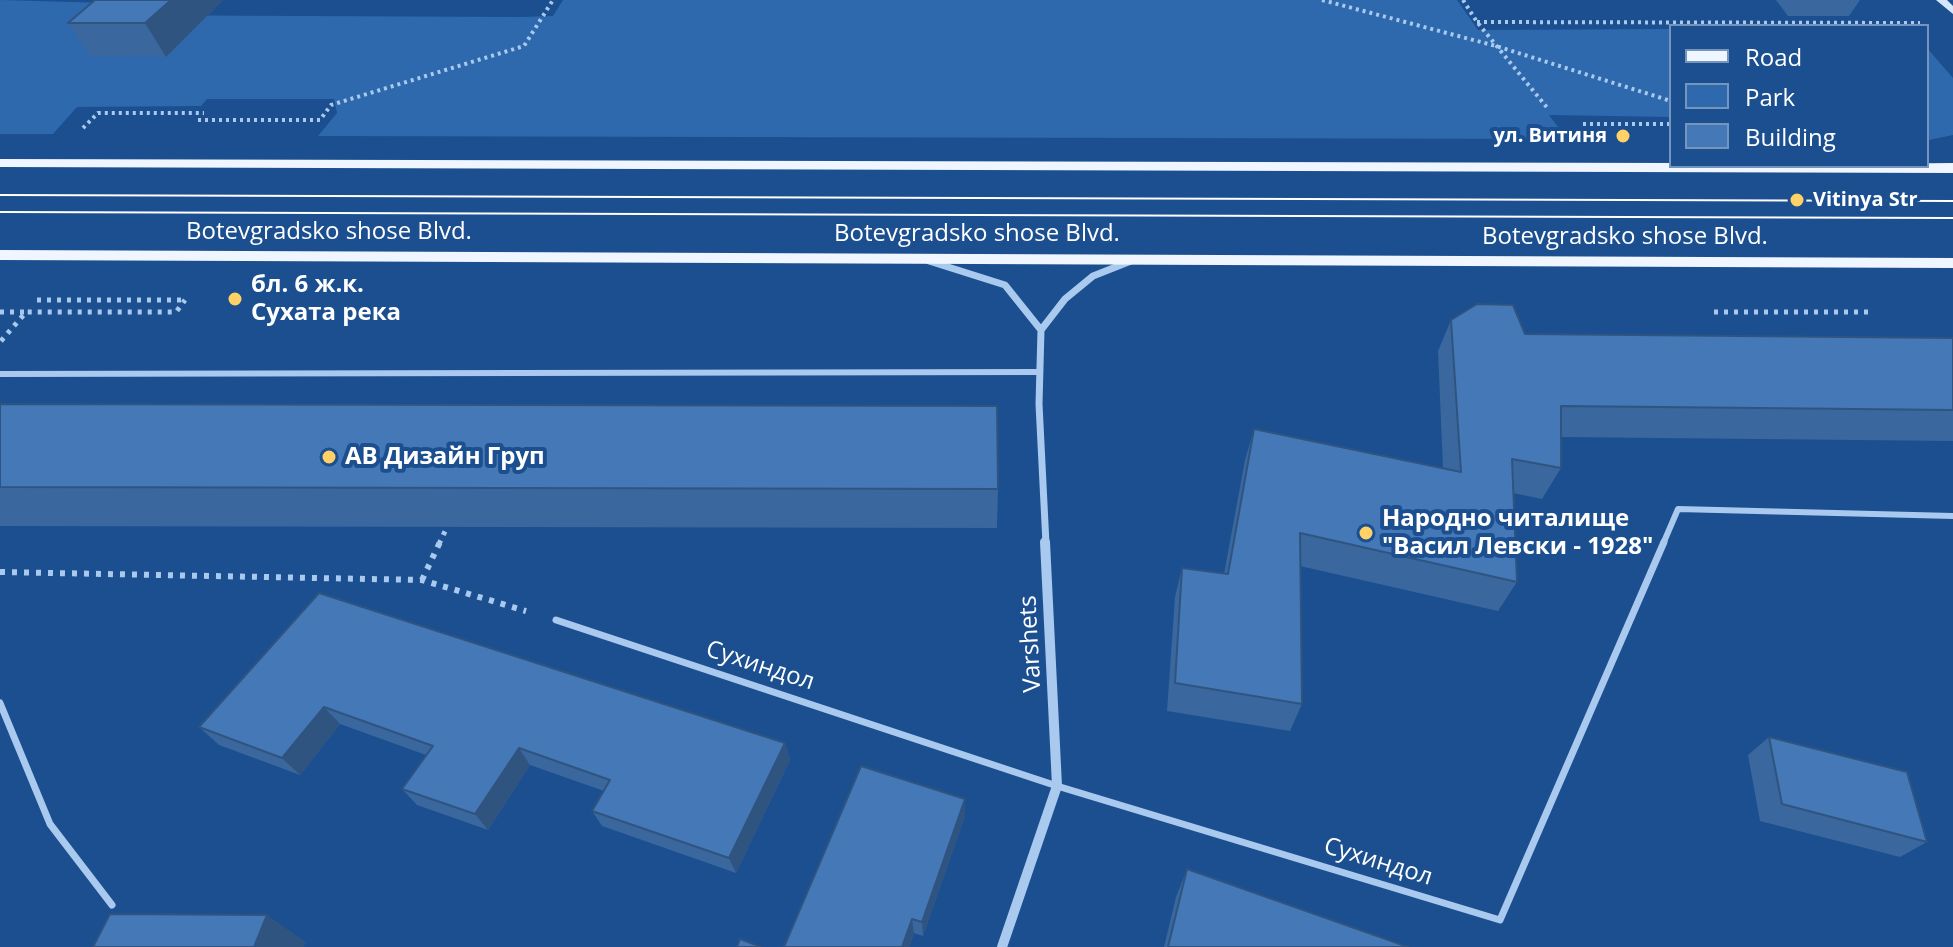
<!DOCTYPE html>
<html>
<head>
<meta charset="utf-8">
<style>
  body { margin:0 }
  #map { position:relative; width:1953px; height:947px; overflow:hidden; background:#1b4f8f; font-family:"Open Sans",sans-serif }
  canvas { display:block }
  .legend { position:absolute; left:1669px; top:24px; width:260px; height:144px; box-sizing:border-box; background:#1b4f8f; border:2px solid #7695bc; margin:0; padding:10px 14px; list-style:none; font-size:24px; color:#fff }
  .legend li { display:flex; align-items:center; gap:16px; height:40px }
  .legend b { width:40px; border:2px solid #7695bc }
</style>
</head>
<body>
<div id="map">
<canvas width="1953" height="947"></canvas>
<ul class="legend">
<li><b style="height:10px;background:#f0f6ff"></b>Road</li>
<li><b style="height:22px;background:#2e69ad"></b>Park</li>
<li><b style="height:22px;background:#4478b7"></b>Building</li>
</ul>
</div>
<script>
const ctx = document.querySelector('canvas').getContext('2d');
ctx.lineJoin = 'round';
function paint(path, color) { ctx.fillStyle = color; ctx.fill(path, 'evenodd'); }
const poly = rows => new Path2D(rows.map(r => 'M' + r).join(''));
function strokePath(path, color, width, dash) { ctx.strokeStyle = color; ctx.lineWidth = width; ctx.lineCap = dash ? 'butt' : 'round'; ctx.setLineDash(dash || []); ctx.stroke(path); }
function write(font, color, halo, rows, align = 'center') {
  ctx.font = font + ' "Open Sans",sans-serif'; ctx.lineWidth = 8; ctx.setLineDash([]); ctx.textBaseline = 'middle'; ctx.strokeStyle = halo; ctx.fillStyle = color; for (const [text, x, y, turn = 0] of rows) {
    ctx.save(); ctx.translate(x, y); ctx.rotate((+turn || 0) * Math.PI / 180); ctx.textAlign = isNaN(turn) ? turn : align; if (halo) ctx.strokeText(text, 0, 0); ctx.fillText(text, 0, 0); ctx.restore();
  }
}
const green = poly([
  [0,0,109,3,96,15,521,17,553,16,563,0,1457,0,1478,30,1671,29,1671,117,1549,115,1567,139,318,136,337,113,334,99,207,99,201,106,77,107,53,134,0,134],
  [1927,48,1953,78,1953,135,1929,140]
]);
const pathFar2 = poly([
  [1322,0,1496,46,1671,101],
  [1463,0,1477,22,1549,110],
  [1477,22,1920,23],
  [198,120,320,120,331,105,524,46,553,0],
  [1583,124,1671,124],
  [83,128,98,113,204,113]
]);
const pathFar1 = poly([
  [37,300,184,300],
  [0,312,26,312],
  [1714,312,1872,312],
  [1,341,26,312,176,312,185,300],
  [439,544,447,527]
]);
const path = poly([
  [0,572,422,580,526,611],
  [422,580,440,542]
]);
const laneFar1 = poly([
  [0,374,1039,372],
  [1663,544,1678,509,1953,516]
]);
const lane = poly([
  [556,620,1057,786,1500,920,1664,542],
  [0,703,50,824,112,905]
]);
const streetFar1 = poly([
  [929,261,1005,285,1041,330],
  [1046,544,1039,404,1041,330,1065,299,1093,276,1131,261]
]);
const street = poly([
  [1002,947,1057,786,1045,542]
]);
const secondary = poly([
  [1936,0,1947,0,1953,6,1953,14,1936,0]
]);
const primary = poly([
  [0,159,1671,163,1671,166,1953,163,1953,173,0,167,0,159],
  [0,250,1953,258,1953,268,0,260,0,250]
]);
const tram = poly([
  [0,195,1953,201],
  [0,212,1953,218]
]);
const wall = poly([
  [95,0,223,0,166,57,90,56,68,23],
  [1776,0,1860,0,1849,16,1788,16],
  [1451,320,1525,334,1953,338,1953,441,1561,437,1561,468,1542,499,1513,493,1517,582,1498,611,1300,566,1302,704,1290,731,1167,711,1175,597,1182,568,1224,574,1245,460,1254,429,1443,468,1438,351],
  [0,404,998,489,997,528,0,526],
  [319,593,785,743,790,760,736,873,602,826,592,811,604,791,530,765,488,830,417,805,402,789,426,755,340,724,300,775,219,745,199,727],
  [1769,737,1927,842,1900,857,1760,821,1748,755],
  [965,799,965,816,923,936,914,933,909,947,784,947],
  [1187,869,1408,947,1164,947,1176,897]
]);
const shadedWall = poly([
  [171,0,223,0,166,57,145,23],
  [324,707,340,724,300,775,282,758],
  [785,743,790,760,736,873,729,858],
  [519,748,530,765,488,830,475,814],
  [965,799,965,816,923,936,922,922],
  [267,915,306,942,304,947,254,947],
  [912,919,914,933,909,947,902,947]
]);
const building = poly([
  [95,0,171,0,145,23,68,23,95,0],
  [1477,304,1513,305,1525,334,1953,338,1953,410,1561,406,1561,468,1512,459,1517,582,1300,533,1302,704,1175,683,1182,568,1228,574,1254,429,1461,472,1451,320,1477,304],
  [0,404,997,406,998,489,0,487,0,404],
  [319,593,785,743,729,858,592,811,610,780,519,748,475,814,402,789,433,746,324,707,282,758,199,727,319,593],
  [1769,737,1907,772,1927,842,1782,804,1769,737],
  [861,766,965,799,922,922,912,919,902,947,784,947,861,766],
  [1187,869,1408,947,1168,947,1187,869],
  [110,914,267,915,254,947,93,947,110,914],
  [740,939,761,947,737,947,740,939]
]);
const markers = [
  [1623,136,8,"#ffd166"],
  [1797,200,8,"#ffd166"],
  [235,299,8,"#ffd166"],
  [329,457,8,"#ffd166"],
  [1366,533,8,"#ffd166"]
];
const farPoinames = [
  ["ул. Витиня",1607,136],
  ["Vitinya Str",1813,200,"left"]
];
const streetNames = [
  ["Botevgradsko shose Blvd.",329,232],
  ["Botevgradsko shose Blvd.",977,234],
  ["Botevgradsko shose Blvd.",1625,237],
  ["Varshets",1031,644,-93],
  ["Сухиндол",760,666,18],
  ["Сухиндол",1378,862,17]
];
const poiNames = [
  ["бл. 6 ж.к.",251,285],
  ["Сухата река",251,313],
  ["АВ Дизайн Груп",345,457],
  ["Народно читалище",1382,519],
  ["\"Васил Левски - 1928\"",1382,547]
];
paint(green, '#2e69ad');
strokePath(pathFar2, '#a9c9ee', 4, [3, 4]);
strokePath(pathFar1, '#a9c9ee', 5, [4, 6]);
strokePath(path, '#a9c9ee', 6, [5, 7]);
strokePath(laneFar1, '#a9c9ee', 6);
strokePath(lane, '#a9c9ee', 7);
strokePath(streetFar1, '#a9c9ee', 7);
strokePath(street, '#a9c9ee', 10);
paint(secondary, '#d6e6fa');
paint(primary, '#f0f6ff');
strokePath(tram, '#fff', 2);
paint(wall, '#3a679d');
paint(shadedWall, '#305480');
paint(building, '#4478b7');
strokePath(building, '#305480', 2);
for (const [x, y, r, color] of markers) { const dot = new Path2D(); dot.arc(x, y, r, 0, 2 * Math.PI); ctx.fillStyle = color; ctx.fill(dot); strokePath(dot, '#1b4f8f', 3); }
write('bold 20px', '#fff', '#1b4f8f', farPoinames, 'right');
write('24px', '#fff', '#1b4f8f', streetNames);
write('bold 24px', '#fff', '#1b4f8f', poiNames, 'left');
</script>
</body>
</html>
